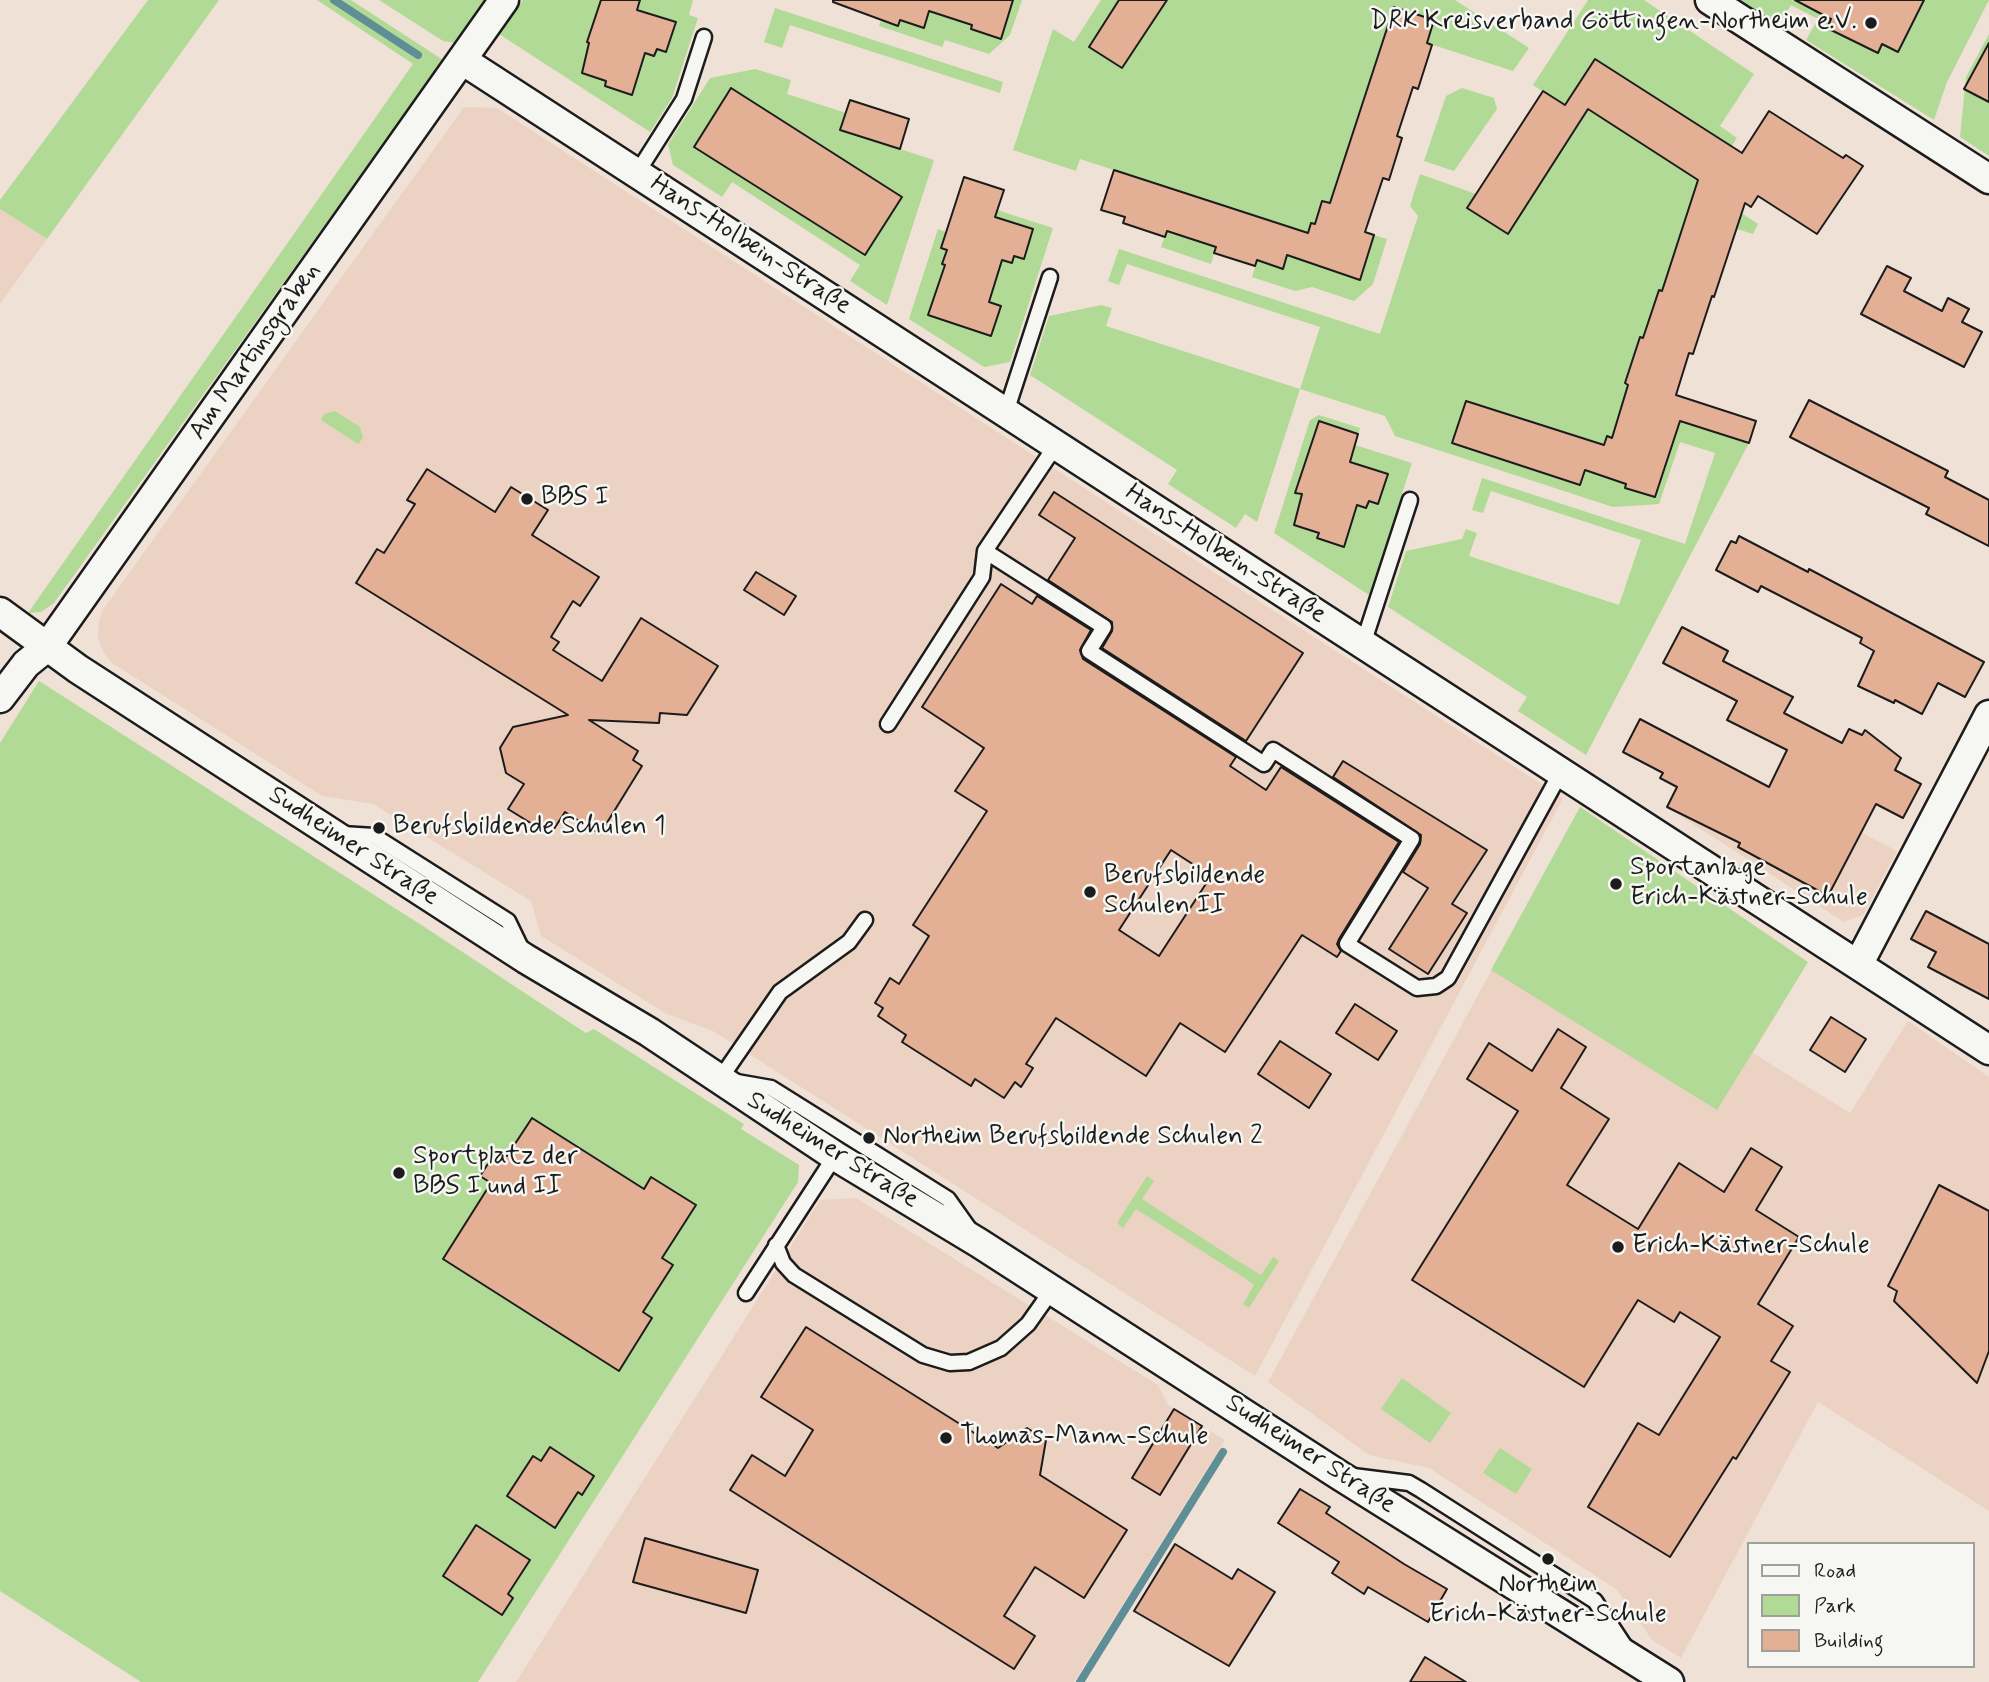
<!DOCTYPE html>
<html>
<head>
<meta charset="utf-8">
<style>
  body { margin:0 }
  #map { position:relative; width:1989px; height:1682px; overflow:hidden; background:#f0e1d6; font-family:Mynerve,sans-serif }
  canvas { display:block }
  .legend { position:absolute; left:1747px; top:1542px; width:228px; height:126px; box-sizing:border-box; background:#f6f6f2; border:2px solid #9f9f9c; margin:0; padding:9px 12px; list-style:none; font-size:21px; color:#1c1c1c }
  .legend li { display:flex; align-items:center; gap:14px; height:35px }
  .legend b { width:35px; border:2px solid #9f9f9c }
</style>
</head>
<body>
<div id="map">
<canvas width="1989" height="1682"></canvas>
<ul class="legend">
<li><b style="height:9px;background:#f6f6f2"></b>Road</li>
<li><b style="height:19px;background:#b0da96"></b>Park</li>
<li><b style="height:19px;background:#e3b095"></b>Building</li>
</ul>
</div>
<script>
const ctx = document.querySelector('canvas').getContext('2d');
ctx.lineJoin = 'round';
function paint(path, color) { ctx.fillStyle = color; ctx.fill(path, 'evenodd'); }
const poly = rows => new Path2D(rows.map(r => 'M' + r).join(''));
function strokePath(path, color, width, dash) { ctx.strokeStyle = color; ctx.lineWidth = width; ctx.lineCap = dash ? 'butt' : 'round'; ctx.setLineDash(dash || []); ctx.stroke(path); }
function write(font, color, halo, rows, align = 'center') {
  ctx.font = font + ' Mynerve,sans-serif'; ctx.lineWidth = 5; ctx.setLineDash([]); ctx.textBaseline = 'middle'; ctx.strokeStyle = halo; ctx.fillStyle = color; for (const [text, x, y, turn = 0] of rows) {
    ctx.save(); ctx.translate(x, y); ctx.rotate((+turn || 0) * Math.PI / 180); ctx.textAlign = isNaN(turn) ? turn : align; if (halo) ctx.strokeText(text, 0, 0); ctx.fillText(text, 0, 0); ctx.restore();
  }
}
const built = poly([
  [464,107,497,108,1563,798,1255,1376,713,1031,667,1014,541,936,531,901,373,804,322,796,112,663,104,653,98,639,99,623,102,611],
  [0,209,47,239,0,304],
  [1697,749,1769,787,1770,785,1897,851,1863,915,1844,922,1667,807],
  [1580,807,1808,962,1753,1053,1850,1113,1908,1021,1989,1077,1989,1511,1818,1402,1681,1658,1652,1640,1616,1589,1429,1468,1369,1455,1268,1382],
  [856,1198,1158,1385,1168,1405,1225,1440,1074,1682,516,1682,820,1200]
]);
const green = poly([
  [148,0,219,0,47,239,0,209,0,200],
  [317,0,351,0,443,60,54,603,41,612,28,613,413,64],
  [379,0,486,0,455,43,443,41],
  [523,0,693,0,689,15,698,18,672,98,650,132,499,34],
  [1013,0,1022,0,1010,35,989,54,945,40,942,47,879,26,881,20,898,26,900,20,923,28,929,11,972,25,971,30,1001,39],
  [1101,0,1455,0,1529,48,1513,71,1427,43,1434,20,1394,7,1330,203,1322,201,1315,224,1311,223,1308,233,1080,159,1076,171,1013,150,1053,29,1074,42],
  [1588,0,1644,0,1754,74,1720,126,1737,138,1704,188,1758,224,1753,234,1737,229,1714,297,1712,296,1693,354,1689,353,1676,395,1699,402,1692,425,1749,443,1586,755,1518,711,1527,697,1388,607,1406,551,1462,539,1466,529,1477,533,1469,556,1619,605,1641,540,1491,491,1483,513,1472,510,1482,478,1685,544,1715,453,1680,442,1659,504,1613,507,1395,436,1385,416,1300,389,1257,522,1245,514,1236,528,1168,484,1177,470,1030,375,1049,316,1101,305,1112,308,1106,326,1300,389,1320,327,1127,264,1119,285,1108,281,1119,249,1380,334,1418,216,1410,206,1420,174,1476,194,1467,208,1508,234,1583,118,1533,85],
  [1739,0,1795,0,1831,19,1828,28,1877,53,1882,44,1898,51,1924,0,1989,0,1947,82,1934,120,1806,40,1818,19,1791,5,1778,25],
  [775,8,1003,82,1000,93,790,25,782,48,764,42],
  [1989,34,1989,156,1960,137,1966,77],
  [755,69,791,80,787,94,846,113,841,130,934,160,887,305,850,281,860,265,732,182,722,197,673,165,668,144,710,78],
  [1462,88,1494,98,1497,109,1454,171,1424,161,1446,96],
  [997,210,1053,228,1010,362,984,367,909,319,938,229,946,232,941,247,947,250,940,280,964,288,963,293,990,301,995,285,989,283,997,258,1012,263,1014,256,1024,259,1033,230,994,218],
  [1167,231,1216,247,1211,264,1161,247],
  [1374,235,1387,239,1373,284,1354,301,1312,287,1295,291,1252,277,1257,260,1283,269,1287,255,1359,280],
  [335,411,360,427,363,438,358,444,321,420,324,414],
  [1319,415,1360,428,1355,445,1412,463,1369,595,1274,533,1310,420],
  [39,681,426,928,569,1022,586,1033,594,1029,744,1124,741,1129,799,1165,798,1182,478,1682,141,1682,0,1591,0,743],
  [1580,807,1808,962,1717,1110,1491,970],
  [1147,1176,1154,1181,1142,1199,1233,1258,1261,1275,1273,1257,1279,1261,1249,1308,1243,1304,1254,1285,1246,1279,1136,1209,1123,1228,1117,1223],
  [1402,1378,1451,1413,1430,1443,1381,1409],
  [1500,1448,1532,1469,1516,1494,1483,1473]
]);
const stream = poly([
  [334,0,418,55],
  [1080,1682,1223,1452]
]);
const building = poly([
  [601,0,640,0,637,10,676,22,666,52,657,49,654,56,645,53,632,95,605,86,606,81,582,73,589,43,587,42,601,0],
  [833,0,1013,0,1001,39,971,29,972,25,929,11,924,28,900,20,898,26,833,2,833,0],
  [1119,0,1167,0,1122,68,1089,47,1119,0],
  [1795,0,1924,0,1898,52,1882,44,1878,53,1827,28,1831,19,1795,0],
  [1394,7,1434,20,1427,43,1432,45,1418,89,1413,87,1397,136,1402,138,1389,180,1383,178,1365,232,1374,235,1360,280,1287,255,1283,269,1257,260,1255,266,1214,253,1216,247,1167,231,1165,237,1123,223,1125,217,1101,210,1114,170,1308,233,1311,223,1315,224,1322,201,1330,203,1394,7],
  [1989,43,1989,102,1964,89,1989,43],
  [1595,59,1742,153,1769,111,1843,158,1846,155,1863,166,1817,234,1758,196,1751,207,1745,203,1714,297,1712,296,1693,354,1689,353,1676,395,1756,421,1749,443,1680,421,1655,497,1625,488,1626,484,1585,470,1580,485,1452,443,1466,401,1604,445,1607,436,1612,438,1628,385,1625,383,1640,337,1643,338,1659,290,1662,291,1698,180,1588,109,1508,234,1467,208,1543,91,1565,105,1595,59],
  [731,88,902,197,865,255,694,147,731,88],
  [850,100,909,119,900,149,840,130,850,100],
  [964,177,1004,190,995,217,1033,229,1024,259,1014,256,1012,263,1002,260,989,302,1001,306,991,336,928,315,945,265,942,264,947,250,941,248,964,177],
  [1887,266,1911,278,1904,291,1942,311,1948,298,1969,309,1962,322,1982,332,1964,367,1861,314,1887,266],
  [1809,400,1948,471,1945,477,1989,500,1989,546,1926,514,1929,508,1790,437,1809,400],
  [1319,421,1358,434,1350,462,1388,474,1378,504,1369,501,1366,508,1357,505,1344,547,1317,538,1319,533,1294,525,1302,494,1295,493,1319,421],
  [427,469,495,512,511,487,548,510,532,535,599,577,580,606,573,601,551,637,559,642,553,650,602,681,641,618,718,666,687,715,660,713,659,723,589,720,638,751,633,760,642,766,600,834,565,812,550,835,508,809,524,784,506,773,500,748,513,727,568,715,356,583,377,549,384,553,415,504,407,500,427,469],
  [1054,492,1303,653,1246,741,1102,648,1112,631,1112,622,1048,580,1075,538,1039,515,1054,492],
  [1739,536,1808,572,1809,569,1984,662,1965,697,1938,683,1922,714,1895,700,1894,703,1858,686,1874,651,1860,643,1862,638,1761,586,1758,592,1716,570,1731,541,1736,543,1739,536],
  [756,572,796,596,784,615,744,590,756,572],
  [1001,584,1032,604,1037,596,1091,630,1080,650,1083,659,1236,757,1230,766,1266,790,1281,767,1399,842,1339,939,1337,944,1341,951,1337,957,1302,935,1225,1052,1180,1023,1146,1076,1056,1018,1026,1064,1033,1068,1021,1087,1015,1082,1004,1098,975,1079,971,1086,946,1070,902,1042,906,1035,878,1016,883,1008,875,1003,890,978,899,984,929,936,913,925,987,811,955,791,984,748,922,707,1001,584],
  [1171,850,1211,876,1159,956,1119,930,1171,850],
  [1682,627,1728,651,1723,661,1793,697,1784,713,1842,743,1849,729,1862,735,1865,730,1901,758,1895,770,1921,784,1903,818,1876,804,1828,896,1738,847,1740,843,1667,807,1677,787,1660,778,1663,773,1623,752,1640,719,1769,787,1787,750,1727,720,1737,701,1663,663,1682,627],
  [1343,761,1487,850,1452,904,1467,913,1428,974,1389,949,1428,888,1403,872,1420,844,1421,835,1333,777,1343,761],
  [1926,911,1989,944,1989,999,1928,967,1936,952,1911,939,1926,911],
  [1355,1004,1397,1031,1378,1060,1336,1033,1355,1004],
  [1831,1017,1866,1039,1845,1072,1810,1050,1831,1017],
  [1558,1029,1586,1047,1561,1088,1609,1119,1567,1185,1638,1229,1679,1163,1724,1192,1751,1148,1782,1167,1756,1210,1799,1237,1758,1304,1793,1326,1771,1361,1790,1372,1736,1459,1733,1457,1670,1557,1588,1507,1638,1423,1659,1435,1720,1337,1680,1312,1674,1322,1638,1300,1584,1387,1412,1280,1518,1111,1467,1079,1489,1043,1532,1071,1558,1029],
  [1280,1041,1331,1074,1309,1108,1258,1074,1280,1041],
  [532,1118,644,1189,651,1177,696,1205,662,1258,673,1265,643,1312,652,1318,619,1371,443,1259,491,1183,480,1176,497,1150,507,1156,532,1118],
  [1939,1185,1989,1211,1989,1351,1977,1383,1894,1301,1897,1291,1888,1286,1939,1185],
  [806,1327,998,1448,1027,1428,1046,1440,1040,1475,1127,1530,1084,1598,1035,1567,1004,1616,1035,1636,1014,1669,730,1490,752,1455,785,1476,813,1430,761,1397,806,1327],
  [1174,1409,1202,1426,1160,1495,1132,1478,1174,1409],
  [550,1447,594,1476,582,1495,578,1492,555,1528,507,1496,533,1456,541,1461,550,1447],
  [1300,1489,1330,1507,1326,1513,1404,1564,1447,1589,1428,1622,1368,1587,1364,1594,1332,1573,1339,1562,1278,1523,1300,1489],
  [476,1525,530,1560,508,1594,513,1598,502,1615,443,1576,476,1525],
  [645,1538,758,1570,746,1613,633,1582,645,1538],
  [1175,1544,1232,1579,1238,1569,1275,1592,1229,1666,1134,1611,1175,1544],
  [1425,1657,1466,1682,1410,1682,1425,1657]
]);
const service = poly([
  [637,173,684,99,704,37],
  [1006,412,1050,277],
  [985,551,1104,627,1089,651,1264,764,1273,750,1412,839,1347,944,1417,988,1436,986,1448,978,1561,772],
  [1363,644,1410,500],
  [888,724,982,577,985,551,1056,445],
  [342,834,374,836,508,921,523,952],
  [865,920,849,942,780,992,720,1079,771,1088,948,1199,970,1230],
  [776,1245,783,1263,794,1275,923,1355,950,1363,969,1362,1001,1348,1028,1324,1052,1290],
  [746,1293,835,1156],
  [1353,1476,1409,1483,1421,1490,1595,1601,1626,1648]
]);
const minor = poly([
  [1710,0,1989,179],
  [462,60,1989,1050],
  [0,612,78,669,526,959,649,1032,835,1156,979,1243,1339,1475,1669,1682],
  [0,698,26,664,47,647,504,0],
  [1858,965,1989,715]
]);
const markers = [
  [1871,23,7,"#1c1c1c"],
  [527,499,7,"#1c1c1c"],
  [379,828,7,"#1c1c1c"],
  [1616,884,7,"#1c1c1c"],
  [1090,892,7,"#1c1c1c"],
  [869,1138,7,"#1c1c1c"],
  [399,1173,7,"#1c1c1c"],
  [1618,1247,7,"#1c1c1c"],
  [946,1438,7,"#1c1c1c"],
  [1548,1559,7,"#1c1c1c"]
];
const poiNames = [
  ["DRK Kreisverband Göttingen-Northeim e.V.",1857,23,"right"],
  ["BBS I",541,499],
  ["Berufsbildende Schulen 1",393,828],
  ["Sportanlage",1630,869],
  ["Erich-Kästner-Schule",1630,899],
  ["Berufsbildende",1104,877],
  ["Schulen II",1104,907],
  ["Northeim Berufsbildende Schulen 2",883,1138],
  ["Sportplatz der",413,1158],
  ["BBS I und II",413,1188],
  ["Erich-Kästner-Schule",1632,1247],
  ["Thomas-Mann-Schule",960,1438],
  ["Northeim",1548,1586,"center"],
  ["Erich-Kästner-Schule",1548,1616,"center"]
];
const streetNames = [
  ["Hans-Holbein-Straße",750,246,33],
  ["Am Martinsgraben",256,352,-55],
  ["Hans-Holbein-Straße",1225,555,33],
  ["Sudheimer Straße",353,847,33],
  ["Sudheimer Straße",832,1151,32],
  ["Sudheimer Straße",1310,1455,33]
];
paint(built, '#ecd2c2');
paint(green, '#b0da96');
strokePath(stream, '#5f8e96', 8);
paint(building, '#e3b095');
strokePath(building, '#1c1c1c', 2);
strokePath(service, '#1c1c1c', 19);
strokePath(minor, '#1c1c1c', 33);
strokePath(service, '#f6f6f2', 14);
strokePath(minor, '#f6f6f2', 28);
for (const [x, y, r, color] of markers) { const dot = new Path2D(); dot.arc(x, y, r, 0, 2 * Math.PI); ctx.fillStyle = color; ctx.fill(dot); strokePath(dot, '#f6f6f2', 2.5); }
write('26px', '#1c1c1c', '#f6f6f2', poiNames, 'left');
write('26px', '#1c1c1c', '#f6f6f2', streetNames);
</script>
</body>
</html>
